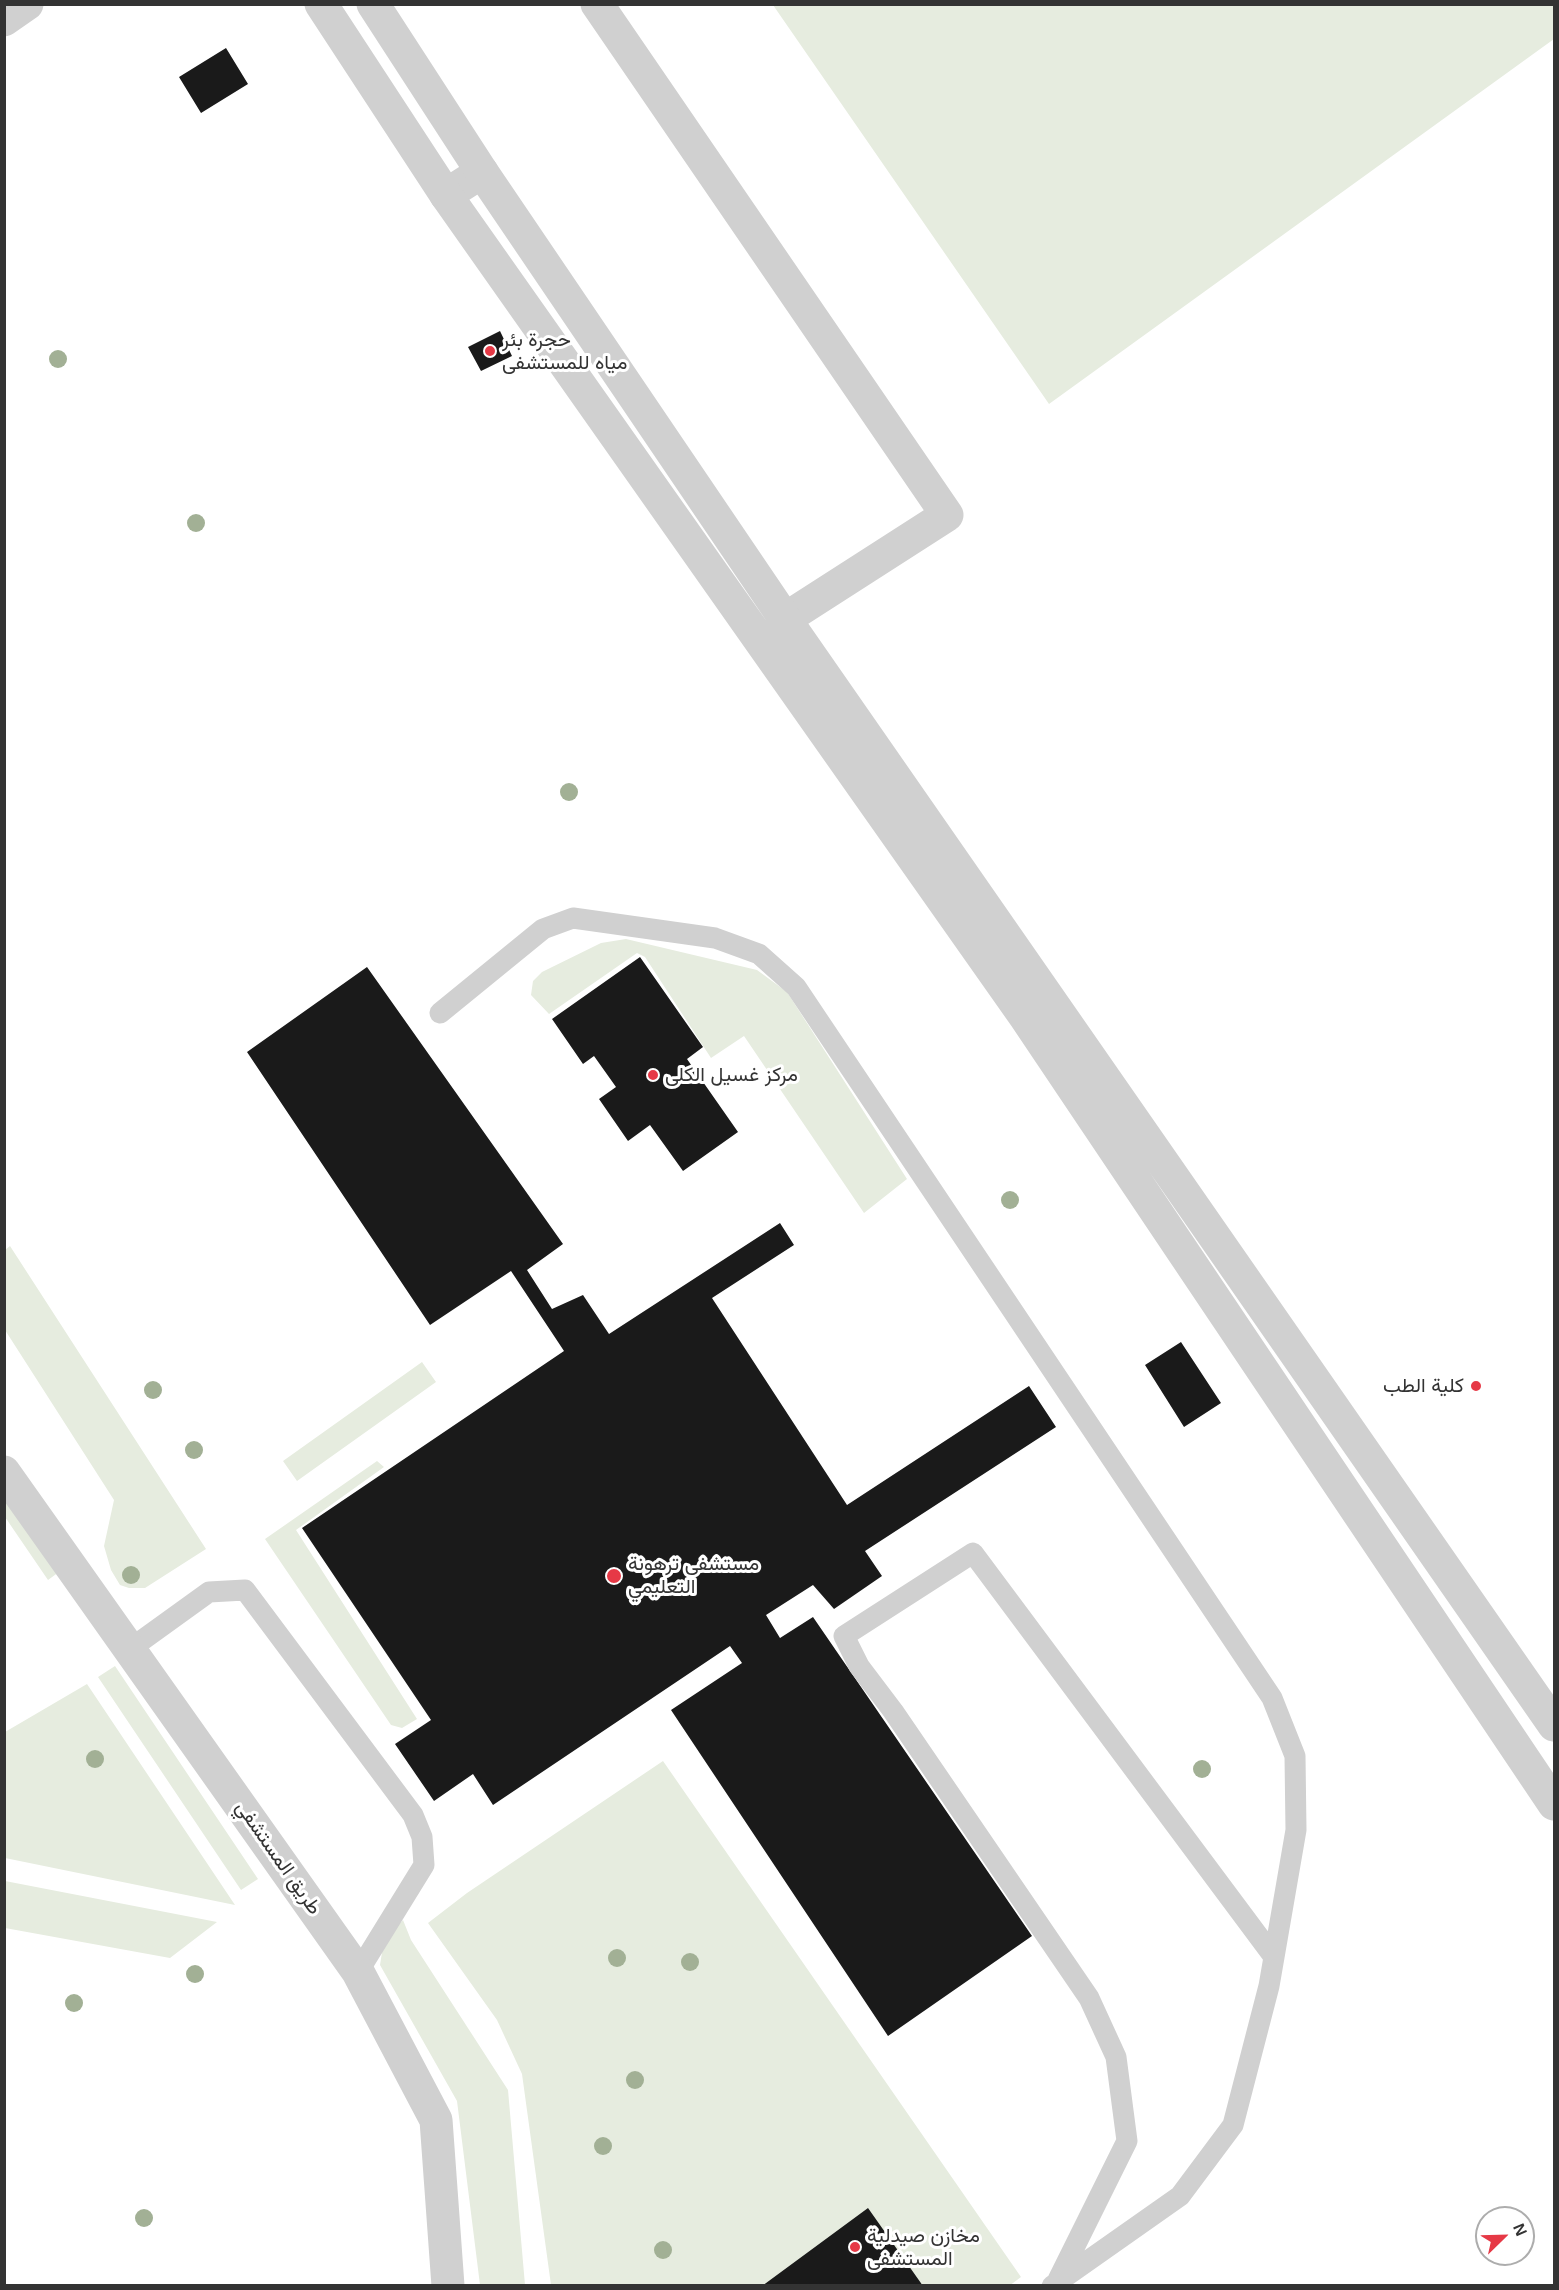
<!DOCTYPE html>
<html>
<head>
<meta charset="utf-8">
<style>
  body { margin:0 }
  #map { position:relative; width:1559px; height:2290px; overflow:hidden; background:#fff; font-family:Helvetica,sans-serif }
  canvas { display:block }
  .frame { position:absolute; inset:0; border:6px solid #333; pointer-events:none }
  .north { position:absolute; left:1475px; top:2206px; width:60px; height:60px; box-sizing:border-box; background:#fff; border:2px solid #adadad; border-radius:50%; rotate:67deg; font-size:16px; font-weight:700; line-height:24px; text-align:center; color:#333 }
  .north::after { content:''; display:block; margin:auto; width:21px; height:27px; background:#e63946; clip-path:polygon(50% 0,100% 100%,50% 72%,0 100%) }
</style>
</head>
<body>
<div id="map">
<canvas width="1559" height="2290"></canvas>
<div class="frame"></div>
<div class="north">N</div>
</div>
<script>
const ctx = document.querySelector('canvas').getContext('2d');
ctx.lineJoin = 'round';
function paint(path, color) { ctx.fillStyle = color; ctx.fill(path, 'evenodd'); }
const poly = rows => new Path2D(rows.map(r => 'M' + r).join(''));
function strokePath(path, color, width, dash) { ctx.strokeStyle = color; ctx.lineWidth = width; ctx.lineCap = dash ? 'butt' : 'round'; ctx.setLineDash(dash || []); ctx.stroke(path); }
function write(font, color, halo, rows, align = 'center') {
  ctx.font = font + ' Helvetica,Vazirmatn,sans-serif'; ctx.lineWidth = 6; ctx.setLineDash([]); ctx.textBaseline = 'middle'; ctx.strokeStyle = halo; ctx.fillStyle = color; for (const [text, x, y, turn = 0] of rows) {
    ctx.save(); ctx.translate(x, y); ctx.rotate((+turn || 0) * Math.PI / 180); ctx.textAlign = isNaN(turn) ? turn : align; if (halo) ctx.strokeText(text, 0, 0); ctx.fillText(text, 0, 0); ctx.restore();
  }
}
const green = poly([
  [1554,4,1554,39,1049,404,773,5],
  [626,939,757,970,787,992,907,1179,864,1213,744,1036,711,1058,645,957,637,953,549,1014,531,995,533,981,542,972,601,943],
  [10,1246,206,1549,145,1588,129,1588,120,1585,111,1570,104,1546,114,1500,5,1330,5,1250],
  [422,1362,436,1382,297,1481,283,1461],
  [377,1461,384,1467,296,1530,417,1719,402,1728,391,1725,265,1539],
  [4,1484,63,1569,48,1580,5,1517],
  [115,1666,258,1879,241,1890,98,1677],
  [87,1684,235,1905,5,1858,5,1732],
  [663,1761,1021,2277,1009,2286,551,2285,522,2074,497,2020,428,1923,467,1893],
  [5,1881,217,1922,170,1958,5,1928],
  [403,1920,411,1940,508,2090,525,2285,480,2285,457,2101,380,1965,383,1946,393,1930]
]);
const building = poly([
  [226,48,248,84,201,113,179,77],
  [500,331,512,356,481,371,468,347],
  [640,957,703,1047,687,1059,738,1132,683,1171,650,1125,628,1141,599,1099,616,1087,594,1056,583,1064,552,1019],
  [367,967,563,1244,527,1270,552,1309,583,1295,609,1334,780,1223,794,1245,712,1298,847,1505,1029,1386,1056,1427,865,1551,882,1576,834,1609,813,1585,766,1615,780,1638,813,1617,1032,1936,888,2036,671,1710,742,1663,730,1646,493,1805,473,1774,434,1801,395,1744,431,1720,302,1528,564,1351,511,1271,430,1325,247,1052],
  [1181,1342,1221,1403,1184,1427,1145,1365],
  [868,2208,923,2286,762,2286]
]);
const service = poly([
  [440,1013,543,929,573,918,715,938,759,954,796,987,1272,1698,1295,1756,1296,1830,1269,1986,1233,2125,1180,2196,1052,2286],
  [130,1649,209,1592,245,1590,413,1815,422,1837,424,1865,358,1972],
  [1058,2280,1127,2141,1116,2057,1089,1998,893,1711,859,1666,844,1636,973,1553,1274,1957]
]);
const minor = poly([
  [597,4,947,515,785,619],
  [446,195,482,172],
  [4,1472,358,1972,436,2120,448,2286]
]);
const tertiary = poly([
  [321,4,446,195,1026,1018,1554,1804],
  [373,4,482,172,785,619,1554,1725],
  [4,20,27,4]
]);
const trees = [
  [58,359],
  [196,523],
  [569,792],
  [1010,1200],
  [153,1390],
  [194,1450],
  [131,1575],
  [95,1759],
  [1202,1769],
  [617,1958],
  [690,1962],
  [195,1974],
  [74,2003],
  [635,2080],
  [603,2146],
  [144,2218],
  [663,2250]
];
const markers = [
  [490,351,6,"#e63946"],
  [653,1075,6,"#e63946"],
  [1476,1386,6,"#e63946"],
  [614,1576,8,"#e63946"],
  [855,2247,6,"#e63946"]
];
const poiNames = [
  ["حجرة بئر",502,340],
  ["مياه للمستشفى",502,363],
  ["مركز غسيل الكلى",665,1075],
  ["كلية الطب",1464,1386,"right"],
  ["مستشفى ترهونة",628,1564],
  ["التعليمي",628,1587],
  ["مخازن صيدلية",867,2236],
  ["المستشفى",867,2259]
];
const streetNames = [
  ["طريق المستشفي",278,1858,55]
];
paint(green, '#e6ecdf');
paint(building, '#1a1a1a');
strokePath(service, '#d0d0d0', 21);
strokePath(minor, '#d0d0d0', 33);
strokePath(tertiary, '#d0d0d0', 33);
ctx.fillStyle = '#a2b095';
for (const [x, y] of trees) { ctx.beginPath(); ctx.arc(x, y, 9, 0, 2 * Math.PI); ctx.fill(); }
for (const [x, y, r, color] of markers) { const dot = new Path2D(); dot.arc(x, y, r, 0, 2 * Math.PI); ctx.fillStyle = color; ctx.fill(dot); strokePath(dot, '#fff', 2); }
write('20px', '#333', '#fff', poiNames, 'left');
write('20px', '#333', '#fff', streetNames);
</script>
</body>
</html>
